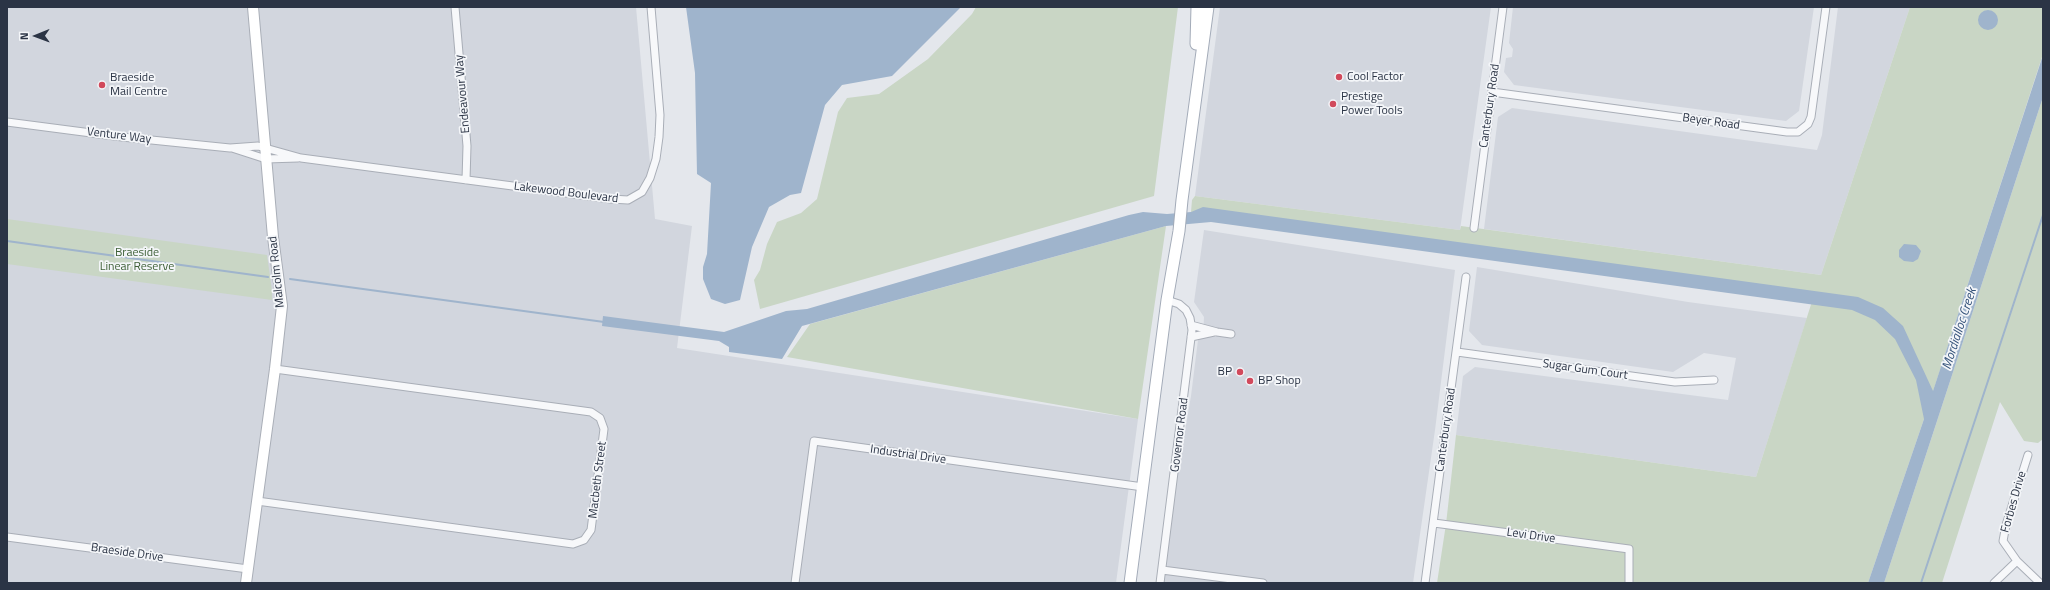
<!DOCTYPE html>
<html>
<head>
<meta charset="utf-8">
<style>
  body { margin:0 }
  #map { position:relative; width:2050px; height:590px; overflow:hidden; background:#e4e7ec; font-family:"Titillium Web",sans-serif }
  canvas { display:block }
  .frame { position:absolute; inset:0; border:8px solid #2b3445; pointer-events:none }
  .north { position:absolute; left:16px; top:16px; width:40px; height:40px; -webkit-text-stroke:3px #f4f6f9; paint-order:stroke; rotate:269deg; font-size:11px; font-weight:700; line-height:16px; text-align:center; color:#2b3445 }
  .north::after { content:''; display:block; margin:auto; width:14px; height:18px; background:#2b3445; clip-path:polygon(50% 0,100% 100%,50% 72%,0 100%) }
</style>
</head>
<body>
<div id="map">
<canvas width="2050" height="590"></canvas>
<div class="frame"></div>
<div class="north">N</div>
</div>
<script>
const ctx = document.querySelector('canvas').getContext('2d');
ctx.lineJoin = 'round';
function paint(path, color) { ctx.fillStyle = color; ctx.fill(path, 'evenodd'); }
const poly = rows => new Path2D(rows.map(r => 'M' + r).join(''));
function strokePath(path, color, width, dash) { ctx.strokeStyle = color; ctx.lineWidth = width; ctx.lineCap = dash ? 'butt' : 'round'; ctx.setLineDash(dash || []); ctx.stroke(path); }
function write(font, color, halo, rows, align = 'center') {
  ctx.font = font + ' "Titillium Web",sans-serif'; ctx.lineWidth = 3.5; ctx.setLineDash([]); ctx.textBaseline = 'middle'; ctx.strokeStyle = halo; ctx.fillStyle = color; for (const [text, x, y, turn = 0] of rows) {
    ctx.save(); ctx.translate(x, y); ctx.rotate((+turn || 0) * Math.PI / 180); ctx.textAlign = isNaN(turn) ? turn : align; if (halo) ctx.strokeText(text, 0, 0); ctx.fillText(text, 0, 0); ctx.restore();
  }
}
const built = poly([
  [7,7,636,7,655,219,692,226,677,348,1138,419,1116,583,7,583],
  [1220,7,1491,7,1460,230,1195,196],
  [1513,7,1814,7,1799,111,1786,121,1514,85,1504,72,1506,58,1512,57,1513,49,1509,43],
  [1838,7,1910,7,1821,275,1484,229,1498,117,1512,108,1817,150,1822,135],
  [1204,230,1455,270,1435,430,1413,583,1159,583,1191,396,1198,340,1203,337,1204,317,1194,302],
  [1477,267,1688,302,1807,318,1756,477,1456,435,1463,376,1475,367,1728,400,1736,358,1704,353,1673,372,1482,345,1469,331]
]);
const green = poly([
  [976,7,1178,7,1154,196,760,309,754,280,760,270,767,244,777,222,801,213,817,199,838,112,847,98,879,94,928,59,972,14],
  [1910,7,2043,7,2043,54,1924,419,1868,583,1437,583,1446,524,1456,435,1756,477,1815,292,1191,212,1192,200,1195,196,1460,230,1461,226,1821,275],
  [2043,97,2043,439,2038,443,2024,441,2000,402,1942,583,1884,583],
  [7,219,267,255,272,291,272,300,7,264],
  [1166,226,1138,419,787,357,810,324]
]);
const water = poly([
  [686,7,961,7,892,76,842,85,825,105,801,193,790,195,769,207,752,247,740,300,725,304,711,299,703,279,703,267,707,254,711,183,697,174,695,73],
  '1978 20a10 10 0 1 1 20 0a10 10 0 1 1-20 0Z',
  [2043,55,2043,97,1884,583,1868,583,1924,419,1916,380,1895,339,1875,320,1852,310,1211,222,1166,226,802,326,782,359,729,352,729,347,719,341,602,326,603,316,724,332,786,311,807,309,1129,215,1143,212,1167,214,1191,212,1203,207,1858,297,1883,308,1903,326,1933,391],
  [1904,244,1916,245,1921,251,1918,259,1913,262,1904,261,1899,257,1899,250]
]);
const stream = poly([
  [7,241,268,277],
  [290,279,604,322],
  [1921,583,2043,215]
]);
const street = poly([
  [455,7,467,146,466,180],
  [1492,92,1787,132,1798,132,1808,124,1811,117,1826,7],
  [7,122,122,137,230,148,258,146,301,158,611,199,628,200,642,192,650,178,656,159,659,137,660,115,651,7],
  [232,148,266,159,298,158],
  [1474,228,1503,7],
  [1191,325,1217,332,1231,334],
  [1191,337,1214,332],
  [1457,352,1675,382,1714,380],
  [2028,455,2006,525,2003,541,2017,561,2040,583],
  [257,501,573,544,584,540,591,530,604,429,600,418,591,412,275,369],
  [1434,523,1629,549,1629,583],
  [7,537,248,569],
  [1162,570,1263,583],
  [795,583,814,441,1143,487],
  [1160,583,1192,330,1190,318,1186,310,1179,304,1167,300],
  [1425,583,1466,277],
  [1994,583,2017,561]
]);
const secondary = poly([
  [246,583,275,369,282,306,273,237,253,7]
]);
const primary = poly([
  [1196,44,1197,7],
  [1130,583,1167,300,1179,231,1182,200,1208,7]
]);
const markers = [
  [1339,77,4,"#d1495b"],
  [102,85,4,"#d1495b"],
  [1333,104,4,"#d1495b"],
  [1240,372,4,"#d1495b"],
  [1250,381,4,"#d1495b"]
];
const poiNames = [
  ["Cool Factor",1347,77],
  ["Braeside",110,78],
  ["Mail Centre",110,92],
  ["Prestige",1341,97],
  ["Power Tools",1341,111],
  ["BP",1232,372,"right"],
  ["BP Shop",1258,381]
];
const streetNames = [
  ["Endeavour Way",463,94,-95],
  ["Canterbury Road",1490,106,-82],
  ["Beyer Road",1711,122,8],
  ["Venture Way",119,136,7],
  ["Lakewood Boulevard",566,193,7],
  ["Malcolm Road",277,272,-96],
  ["Sugar Gum Court",1585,370,8],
  ["Canterbury Road",1446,430,-82],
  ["Governor Road",1180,435,-83],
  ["Industrial Drive",908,455,8],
  ["Macbeth Street",598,480,-83],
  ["Forbes Drive",2014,502,-74],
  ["Levi Drive",1531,536,8],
  ["Braeside Drive",127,553,8]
];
const parkNames = [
  ["Braeside",137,253],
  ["Linear Reserve",137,267]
];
const waterNames = [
  ["Mordialloc Creek",1960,329,-72]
];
paint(built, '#d2d6de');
paint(green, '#c9d6c5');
paint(water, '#9fb4cc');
strokePath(stream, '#9fb4cc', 2);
strokePath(street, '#a9aeb7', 9);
strokePath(secondary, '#a9aeb7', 12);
strokePath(primary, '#a3abb8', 13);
strokePath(street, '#f7f8fa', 7);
strokePath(secondary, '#fff', 10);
strokePath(primary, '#fff', 11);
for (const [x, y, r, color] of markers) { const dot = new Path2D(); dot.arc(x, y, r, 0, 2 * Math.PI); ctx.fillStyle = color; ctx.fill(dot); strokePath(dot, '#f4f6f9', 1.5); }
write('12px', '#2b3445', '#f4f6f9', poiNames, 'left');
write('12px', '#2b3445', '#f4f6f9', streetNames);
write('12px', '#3f6138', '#f4f6f9', parkNames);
write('italic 13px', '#34527a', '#f4f6f9', waterNames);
</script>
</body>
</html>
